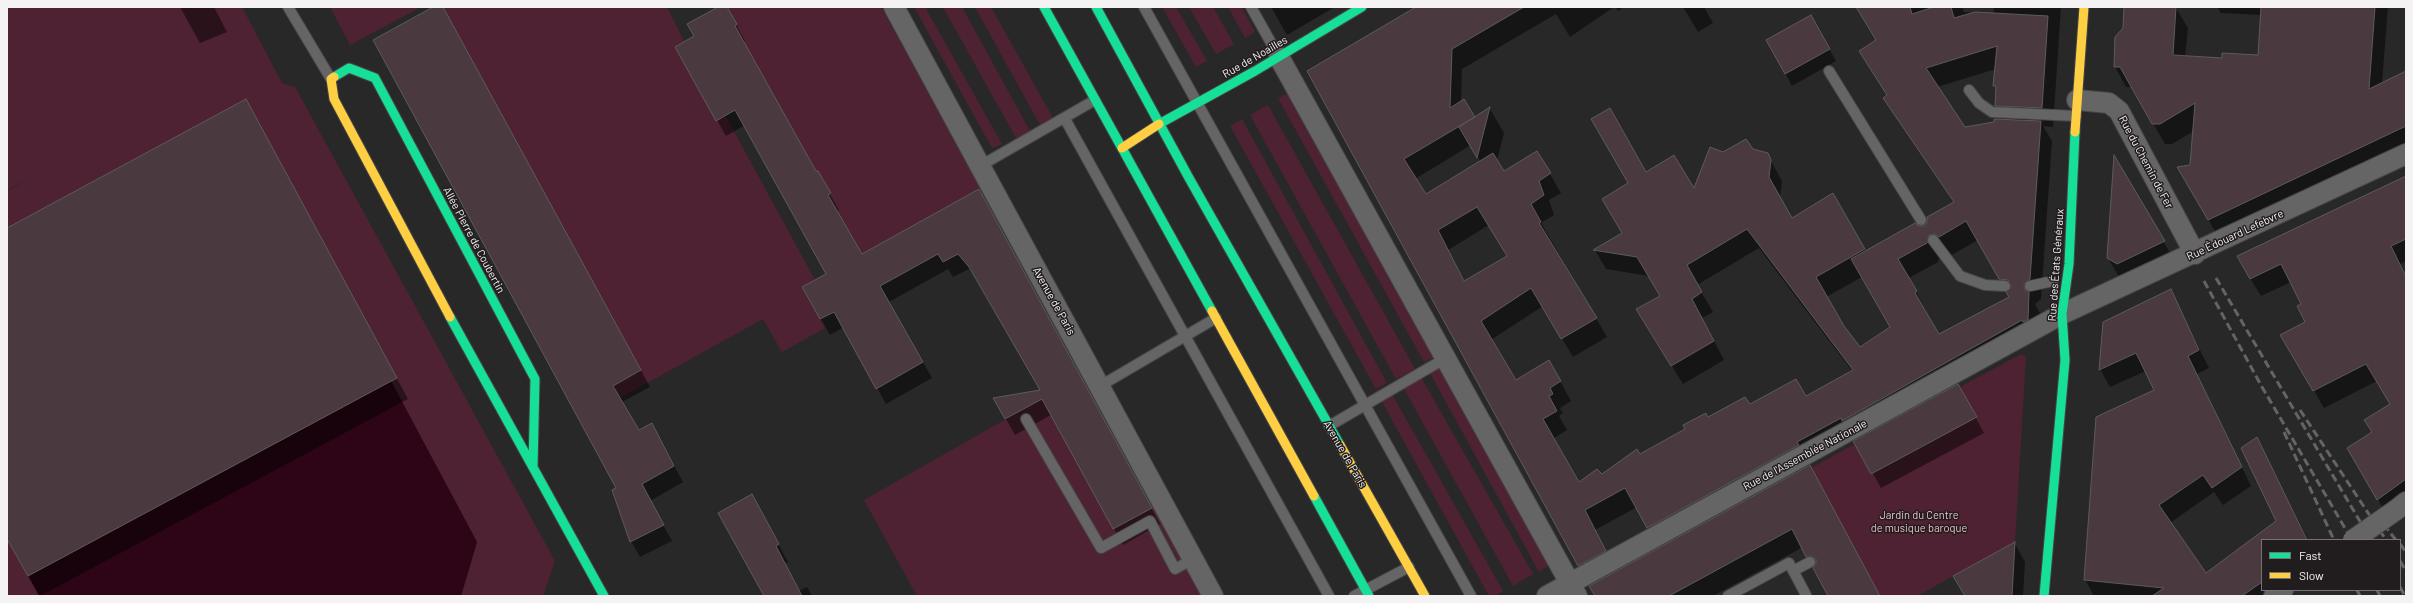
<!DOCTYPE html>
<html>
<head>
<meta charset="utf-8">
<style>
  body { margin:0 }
  #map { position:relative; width:2413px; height:603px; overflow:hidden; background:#292828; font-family:Barlow,sans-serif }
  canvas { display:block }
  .frame { position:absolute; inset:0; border:8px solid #f5f2f3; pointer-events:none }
  .legend { position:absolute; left:2261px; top:539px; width:140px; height:52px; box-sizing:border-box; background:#211d1e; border:1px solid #767273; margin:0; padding:5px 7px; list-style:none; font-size:12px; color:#f5f2f3 }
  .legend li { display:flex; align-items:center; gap:8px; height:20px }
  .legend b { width:20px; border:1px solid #767273 }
</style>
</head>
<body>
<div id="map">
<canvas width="2413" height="603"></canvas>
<div class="frame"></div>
<ul class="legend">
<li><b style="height:5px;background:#16e098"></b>Fast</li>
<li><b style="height:5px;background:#ffcf43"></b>Slow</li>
</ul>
</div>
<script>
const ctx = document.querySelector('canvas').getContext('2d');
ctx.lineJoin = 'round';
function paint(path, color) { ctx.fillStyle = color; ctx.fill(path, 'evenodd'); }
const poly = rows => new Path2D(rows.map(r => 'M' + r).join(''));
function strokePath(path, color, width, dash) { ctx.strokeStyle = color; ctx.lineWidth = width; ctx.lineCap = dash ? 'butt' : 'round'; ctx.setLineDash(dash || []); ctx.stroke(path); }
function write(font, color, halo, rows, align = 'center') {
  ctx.font = font + ' Barlow,sans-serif'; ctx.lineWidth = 3; ctx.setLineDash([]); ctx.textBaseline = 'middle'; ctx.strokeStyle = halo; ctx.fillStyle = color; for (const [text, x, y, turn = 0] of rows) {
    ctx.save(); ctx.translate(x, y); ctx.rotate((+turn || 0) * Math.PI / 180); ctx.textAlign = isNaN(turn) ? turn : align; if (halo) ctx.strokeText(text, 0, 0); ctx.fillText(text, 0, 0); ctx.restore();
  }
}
const green = poly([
  [7,7,242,7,282,83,295,87,555,561,543,596,461,596,477,542,391,381,397,378,246,100,7,228,7,191,32,177,7,190],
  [330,7,421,7,350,45],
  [443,7,667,7,684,41,675,47,716,120,725,115,815,280,802,288,825,328,782,352,763,319,620,398,613,386,641,370],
  [727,7,881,7,980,188,862,254,828,195,831,193,818,171,816,171,735,26],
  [914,7,925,7,1002,144,992,148],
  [943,7,962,7,1030,131,1016,138],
  [975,7,991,7,1053,118,1040,125],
  [1162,7,1176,7,1207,61,1196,67],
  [1189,7,1213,7,1234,44,1216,54],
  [1228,7,1242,7,1255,32,1245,38],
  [1290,92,1436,356,1424,362,1278,98],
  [1268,105,1415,369,1396,379,1250,115],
  [1242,119,1387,383,1376,389,1230,126],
  [2021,354,2026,357,2015,542,1917,596,1880,596,1811,468,1855,444,1871,474,1976,417,1960,387],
  [1441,367,1552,564,1539,572,1430,373],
  [1421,377,1533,574,1513,586,1403,387],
  [1392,394,1503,591,1495,596,1489,596,1381,400],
  [1043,398,1113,529,1156,505,1206,596,917,596,864,500],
  [7,539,28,576,39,596,7,596]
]);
const water = poly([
  [391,381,477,542,461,596,39,596,28,576]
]);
const shadow = poly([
  [180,7,214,7,227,32,200,43],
  [435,7,442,7,449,20,650,387,622,402,639,431,660,440,683,482,650,501,672,541,640,557,631,541,617,488],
  [720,7,726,7,745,41,743,42,815,172,817,172,839,210,837,212,862,256,988,206,1160,524,1123,545,1051,415,1015,435,995,399,1042,391,980,283,969,269,953,277,948,269,889,302,932,378,886,404,844,327,830,335,803,288,827,274,745,125,726,136,717,120,695,36],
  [1271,7,1335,7,1287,35],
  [1416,7,1614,7,1570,37,1556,14,1462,69,1461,102,1475,118,1490,109,1504,133,1497,161,1504,173,1537,152,1561,193,1549,200,1554,215,1541,223,1607,337,1573,357,1543,306,1491,340,1515,381,1560,381,1571,401,1560,408,1563,413,1559,416,1567,430,1554,438,1579,483,1602,476,1708,418,1749,405,1806,397,1852,371,1759,248,1697,285,1713,312,1702,318,1724,360,1683,384,1649,329,1661,296,1649,276,1606,269,1595,250,1623,233,1645,173,1695,190,1723,153,1752,150,1767,154,1782,181,1780,198,1792,219,1833,194,1866,252,1918,227,1924,227,1954,203,1884,98,1888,95,1877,41,1856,7,1962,7,1964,12,1993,14,1994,7,2061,7,2053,127,2043,126,2052,141,2041,299,2035,304,2040,313,2039,339,2035,341,2034,338,1864,435,1865,436,1958,385,1984,433,1881,488,1853,437,1807,462,1880,596,1829,596,1803,547,1713,596,1596,596,1308,71],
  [1996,69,1996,105,2005,120,1964,128,1937,87],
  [1471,145,1481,162,1425,195,1415,179],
  [1489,225,1508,256,1465,282,1448,250],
  [1978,240,2010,297,1939,336,1909,278,1938,262,1940,254,1950,256],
  [1862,277,1891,328,1860,348,1844,328,1826,297],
  [1637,507,1660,549,1617,572,1595,530],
  [1615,7,1624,7,1618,11],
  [1683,7,1704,7,1713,23,1698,32],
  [2125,7,2176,8,2188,28,2185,57,2223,59,2259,56,2262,15,2221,13,2217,7,2388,7,2382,83,2406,72,2406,152,2220,240,2179,168,2191,166,2194,131,2172,144,2165,144,2132,87,2126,87,2115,67,2124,29],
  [1811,17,1836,61,1792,86,1767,40],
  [258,122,408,399,40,596,7,537,7,230],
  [2115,159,2176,263,2120,279,2108,258],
  [2406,177,2406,261,2400,264,2406,276,2406,504,2388,517,2348,448,2373,433,2391,404,2377,381,2324,408,2282,335,2306,322,2303,304,2291,282,2261,296,2250,278],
  [2170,290,2209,368,2197,374,2251,486,2223,505,2214,492,2170,523,2206,575,2278,522,2257,438,2308,540,2262,540,2262,590,2285,590,2276,596,2094,596,2085,579,2155,390,2146,371,2110,387,2100,369],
  [761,513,788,562,785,564,799,591,807,587,812,596,765,596],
  [2015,544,2025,562,2023,596,1966,596]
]);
const building = poly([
  [433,7,443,7,641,370,613,386,639,430,652,423,674,466,642,484,664,525,630,542,612,490,616,488,373,40,433,7],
  [718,7,727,7,737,24,735,26,816,171,818,171,831,193,828,195,862,254,979,189,1152,508,1113,529,1042,399,1005,419,993,398,1040,390,969,267,958,254,943,262,938,254,880,286,923,362,876,389,834,312,820,319,802,287,826,274,735,110,716,121,675,47,694,36,687,24,718,7],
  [1416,7,1524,7,1452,49,1450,108,1464,99,1475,117,1404,159,1426,194,1493,153,1504,171,1537,151,1551,173,1539,181,1544,195,1531,204,1541,222,1539,223,1597,318,1561,339,1531,288,1481,321,1516,380,1549,360,1561,381,1550,388,1553,394,1549,396,1557,411,1543,419,1579,482,1597,469,1602,474,1637,449,1640,454,1685,429,1683,425,1706,413,1708,417,1745,397,1750,404,1796,379,1806,396,1853,370,1747,229,1687,265,1702,292,1692,299,1714,341,1671,366,1636,309,1660,296,1637,257,1593,250,1622,233,1602,199,1628,183,1591,119,1610,108,1646,172,1674,155,1694,188,1710,147,1723,152,1746,139,1753,149,1768,153,1771,160,1769,177,1792,218,1833,193,1865,249,1816,277,1844,326,1860,347,1890,327,1851,259,1915,223,1918,226,1924,226,1927,223,1927,217,1954,202,1883,98,1887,95,1859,51,1876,40,1856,7,1910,7,1912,14,1934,7,1951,7,1954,18,1975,12,2048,16,2042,108,1995,106,1996,86,1993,86,1997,46,1926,68,1965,127,1994,122,1994,119,2041,121,2030,279,2024,284,2025,290,2029,292,2028,320,2023,322,2022,320,1842,421,1841,418,1797,442,1799,445,1647,528,1625,488,1585,510,1606,551,1578,566,1307,71,1416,7],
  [1477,207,1507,256,1464,281,1438,230,1477,207],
  [1966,221,1999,279,2008,280,2011,287,2006,292,2009,297,1939,334,1915,293,1917,291,1898,259,1927,243,1929,235,1935,234,1939,237,1966,221],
  [2124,7,2176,7,2173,55,2222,58,2222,53,2258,55,2261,7,2375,7,2369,89,2406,71,2406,126,2208,220,2177,167,2190,165,2195,103,2160,124,2152,124,2120,67,2114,67,2115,37,2123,28,2124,7],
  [1811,15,1830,49,1785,74,1766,40,1811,15],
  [246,99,397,378,28,576,7,539,7,228,246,99],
  [1490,107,1477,158,1459,127,1490,107],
  [2114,155,2165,241,2117,264,2107,258,2114,155],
  [2406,176,2406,239,2391,246,2406,277,2406,479,2377,500,2347,448,2372,432,2364,420,2390,404,2366,364,2313,391,2280,335,2305,322,2297,306,2301,304,2281,264,2250,279,2237,256,2406,176],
  [2171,289,2199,350,2188,356,2242,467,2212,488,2203,475,2159,505,2206,573,2276,521,2241,448,2257,437,2307,540,2262,540,2262,582,2242,596,2152,596,2164,588,2084,580,2096,417,2154,390,2136,353,2099,370,2103,322,2171,289],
  [1958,384,1977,417,1871,474,1853,441,1958,384],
  [1810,465,1880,596,1828,596,1813,568,1816,563,1816,559,1811,556,1806,557,1792,529,1669,596,1595,596,1589,586,1810,465],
  [752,494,779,544,776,546,802,596,764,596,718,513,752,494],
  [2015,542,2012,596,1965,596,1953,576,2015,542]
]);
const lane = poly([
  [288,7,331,79],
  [1144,7,1471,596],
  [1251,7,1279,57],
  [1829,71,1921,220],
  [1969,90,1979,103,1992,112,2076,116],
  [1065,119,1329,596],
  [980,166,1095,100],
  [1933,240,1960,276,1985,285,2005,286],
  [2030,286,2053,281],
  [1100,386,1216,318],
  [1026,419,1101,548,1150,521,1175,569,1193,559],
  [1329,426,1446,358],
  [1793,571,1810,562],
  [1354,596,1409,567],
  [1728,596,1789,563,1806,595]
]);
const street = poly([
  [894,7,1213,596],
  [1279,57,1577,596],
  [2077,100,2109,103,2119,111,2195,254],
  [2396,510,2406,502],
  [1547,596,2062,314,2406,154],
  [2274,596,2283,590]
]);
const fast = poly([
  [1044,7,1212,311],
  [1096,7,1189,178,1340,445],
  [334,77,349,68,375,78,535,379,533,467],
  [1159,124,1255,71,1362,7],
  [450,317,604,596],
  [1314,496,1369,596],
  [2044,596,2065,360,2062,314,2069,264,2075,132]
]);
const slow = poly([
  [334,77,331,79,334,99,450,317],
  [2075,132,2084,7],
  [1122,148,1159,124],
  [1212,311,1314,496],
  [1340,445,1425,596]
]);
const rail = poly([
  [2216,278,2371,540],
  [2204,281,2262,387,2352,540],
  [2300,410,2386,540],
  [2284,432,2334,540],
  [2376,515,2396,540],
  [2400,544,2406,552],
  [2400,561,2406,571],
  [2400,587,2405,596],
  [2357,590,2360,596],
  [2377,590,2380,596]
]);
const streetBridge = poly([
  [2353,540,2396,510]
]);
const streetNames = [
  ["Rue de Noailles",1255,57,-30],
  ["Rue du Chemin de Fer",2146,162,62],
  ["Rue Édouard Lefebvre",2235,235,-25],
  ["Allée Pierre de Coubertin",474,240,62],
  ["Rue des États Généraux",2056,265,-86],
  ["Avenue de Paris",1054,301,61],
  ["Avenue de Paris",1345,454,60],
  ["Rue de l'Assemblée Nationale",1805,455,-28]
];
const parkNames = [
  ["Jardin du Centre",1919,515],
  ["de musique baroque",1919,528]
];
paint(green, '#4e2232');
paint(water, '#2d0516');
paint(shadow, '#0007');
paint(building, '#4a3a40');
strokePath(building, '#5c5b5b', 1);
strokePath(lane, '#474646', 12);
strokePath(street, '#474646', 22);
strokePath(fast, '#474646', 11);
strokePath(slow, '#474646', 11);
strokePath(lane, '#666565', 10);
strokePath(street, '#666565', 20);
strokePath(fast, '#16e098', 9);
strokePath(slow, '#ffcf43', 9);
strokePath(rail, '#656464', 3, [8, 4]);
strokePath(streetBridge, '#474646', 22, []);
strokePath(streetBridge, '#666565', 20);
write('11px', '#f5f2f3', '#211d1e', streetNames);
write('11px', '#f2becd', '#211d1e', parkNames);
</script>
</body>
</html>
